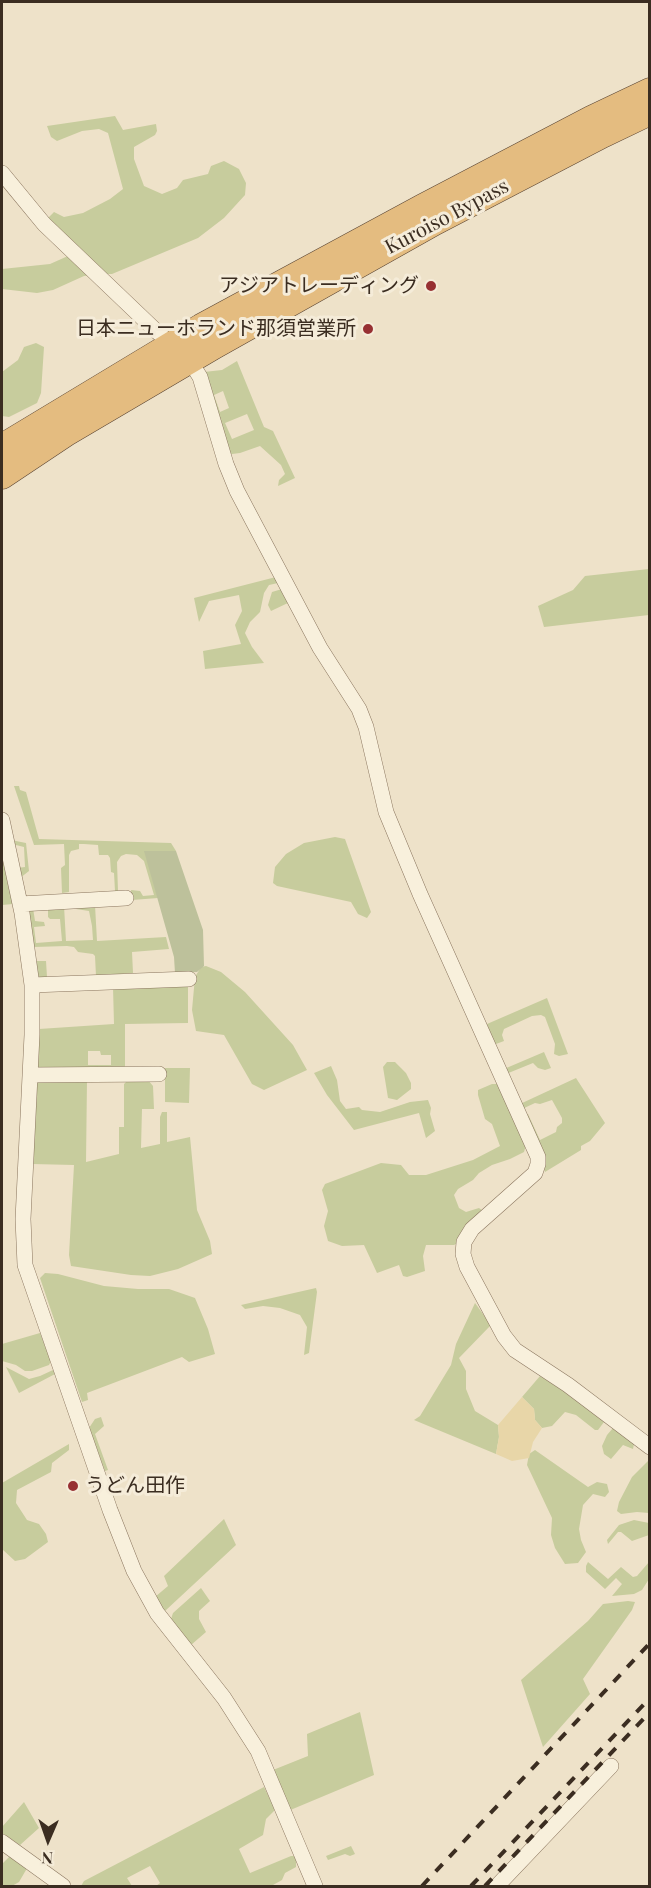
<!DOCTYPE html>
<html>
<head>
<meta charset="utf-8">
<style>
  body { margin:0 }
  #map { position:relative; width:651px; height:1888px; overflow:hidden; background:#eee2c9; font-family:"Playfair Display",serif }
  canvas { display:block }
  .frame { position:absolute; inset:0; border:3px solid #3b2d21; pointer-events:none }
  .north { position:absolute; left:18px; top:1810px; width:60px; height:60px; -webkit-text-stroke:4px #f5ecd9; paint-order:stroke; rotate:182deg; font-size:16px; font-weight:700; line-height:24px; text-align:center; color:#3b2d21 }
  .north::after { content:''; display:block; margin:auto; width:21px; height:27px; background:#3b2d21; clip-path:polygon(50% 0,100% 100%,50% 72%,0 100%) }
</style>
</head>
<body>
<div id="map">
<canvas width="651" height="1888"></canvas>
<div class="frame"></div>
<div class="north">N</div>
</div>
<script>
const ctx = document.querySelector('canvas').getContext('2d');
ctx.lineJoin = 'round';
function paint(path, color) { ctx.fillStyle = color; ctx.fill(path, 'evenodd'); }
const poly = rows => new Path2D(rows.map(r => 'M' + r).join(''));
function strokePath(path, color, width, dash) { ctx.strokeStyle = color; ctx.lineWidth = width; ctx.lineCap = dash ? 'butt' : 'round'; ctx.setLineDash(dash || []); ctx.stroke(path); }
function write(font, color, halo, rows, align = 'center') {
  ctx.font = font + ' "Playfair Display","Noto Sans JP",serif'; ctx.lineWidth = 6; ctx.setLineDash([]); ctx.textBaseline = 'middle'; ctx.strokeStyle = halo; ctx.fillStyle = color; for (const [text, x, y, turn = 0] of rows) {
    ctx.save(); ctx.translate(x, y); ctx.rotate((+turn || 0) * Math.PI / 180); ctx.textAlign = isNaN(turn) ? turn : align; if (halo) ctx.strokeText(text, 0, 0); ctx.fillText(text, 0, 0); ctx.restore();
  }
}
const green = poly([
  [115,116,123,130,156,124,157,131,155,135,134,147,134,159,144,186,162,194,177,188,183,180,208,174,211,166,224,161,239,169,246,183,245,195,224,218,198,238,112,274,102,274,84,276,53,290,37,293,2,289,2,269,50,264,77,252,48,218,54,212,64,217,83,213,110,199,123,189,108,133,99,129,82,131,57,141,51,137,47,126],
  [36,343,44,347,41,393,37,403,9,417,2,416,2,372,18,360,24,347],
  [237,361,264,427,273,431,295,478,278,486,279,480,285,474,281,465,260,446,240,453,232,454,228,453,204,372,222,370],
  [223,391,229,408,220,412,214,395],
  [247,414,254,430,232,439,225,423],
  [649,569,649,615,544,627,538,606,573,590,585,576],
  [276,577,278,583,269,585,264,593,260,612,250,622,245,633,252,647,264,663,205,669,203,651,241,644,235,625,242,611,239,595,209,601,199,622,194,598],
  [282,589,290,602,271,611,268,605,272,592],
  [14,786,19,786,20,790,26,792,39,839,171,843,176,851,145,851,158,898,132,900,131,890,140,891,143,896,154,895,144,861,137,855,126,854,121,856,117,862,118,891,115,891,114,873,111,872,110,858,108,855,99,855,98,845,84,844,79,844,79,849,71,851,69,855,69,892,62,893,61,868,65,865,64,844,34,845],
  [335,837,345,839,371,912,367,918,358,914,351,902,277,886,273,883,275,867,286,854,304,843],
  [11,840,26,843,29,871,20,878,17,868,25,867,24,847,12,844],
  [2,853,13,904,2,905],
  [95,905,97,941,166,937,169,949,132,952,133,973,96,976,95,956,93,954,78,952,74,947,67,946,34,947,28,913,33,908,35,921,44,922,45,926,34,927,36,943,62,941,60,919,50,919,48,917,48,907,64,906,66,941,93,940,92,926,89,911,76,909,76,906],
  [36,961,46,961,47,977,38,978],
  [206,966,221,972,245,992,293,1045,307,1070,264,1090,252,1084,224,1035,196,1031,192,1010,195,977,201,967],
  [188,985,188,1023,125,1024,125,1069,37,1069,39,1029,114,1024,113,987],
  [88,1051,100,1051,101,1055,111,1055,111,1065,88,1065],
  [547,998,568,1054,559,1056,554,1054,555,1044,545,1017,541,1015,532,1016,504,1029,502,1035,504,1041,496,1044,494,1043,487,1024],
  [544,1052,551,1068,545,1070,538,1068,533,1063,506,1074,504,1069],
  [387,1062,395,1062,406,1073,411,1083,411,1089,397,1100,388,1098,383,1067],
  [331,1066,337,1080,340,1101,346,1109,359,1107,362,1110,380,1112,410,1102,428,1100,431,1108,430,1114,435,1131,426,1138,419,1113,354,1130,327,1095,314,1073],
  [165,1068,190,1068,189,1103,165,1102],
  [576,1078,605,1123,590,1141,581,1146,581,1150,545,1172,525,1116,528,1114,540,1140,556,1132,557,1127,562,1123,562,1118,552,1100,540,1104,535,1103,522,1109,520,1104],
  [129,1079,148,1080,153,1086,154,1109,142,1109,141,1148,160,1144,160,1117,162,1112,167,1112,167,1142,190,1137,197,1210,210,1241,212,1254,178,1269,150,1276,131,1275,71,1266,69,1255,74,1165,32,1164,36,1081,87,1080,86,1162,119,1154,119,1127,124,1127,124,1084],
  [492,1084,497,1084,526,1145,524,1152,510,1159,492,1165,479,1173,473,1180,458,1189,454,1195,459,1208,466,1212,479,1208,483,1211,472,1235,454,1245,426,1245,423,1256,425,1271,407,1277,403,1276,399,1265,377,1273,364,1245,342,1246,328,1241,324,1226,328,1211,322,1190,325,1184,381,1163,401,1165,409,1175,426,1175,473,1160,500,1146,492,1124,485,1119,478,1095,478,1090],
  [45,1273,58,1274,104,1286,138,1289,169,1289,195,1298,208,1329,215,1354,189,1362,182,1357,87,1393,88,1400,82,1402,40,1278],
  [316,1288,317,1292,309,1353,304,1355,307,1327,300,1315,280,1308,263,1306,245,1309,241,1305],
  [475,1303,491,1325,459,1358,466,1371,466,1389,475,1411,498,1425,499,1437,496,1454,414,1420,420,1416,451,1365,456,1344],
  [40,1333,51,1361,49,1365,32,1371,25,1371,16,1365,2,1361,2,1344],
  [6,1367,29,1379,40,1376,53,1370,55,1374,19,1393],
  [540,1376,564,1391,604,1422,598,1430,595,1430,576,1415,565,1412,552,1426,542,1428,535,1420,534,1409,522,1397],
  [101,1417,104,1426,95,1434,108,1470,105,1471,89,1428,95,1419],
  [613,1428,634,1444,633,1449,623,1445,611,1459,604,1454,602,1446,607,1435],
  [69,1444,69,1450,52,1463,51,1472,17,1490,16,1503,27,1520,39,1524,46,1534,48,1542,25,1559,15,1561,2,1549,2,1483],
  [535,1450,588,1487,597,1482,607,1484,609,1492,605,1497,593,1494,583,1505,579,1529,581,1540,586,1552,578,1563,565,1564,555,1548,551,1535,552,1518,527,1465,529,1454],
  [649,1460,649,1513,637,1512,621,1514,617,1511,619,1502,632,1477],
  [224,1519,236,1545,165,1611,155,1597,168,1586,164,1576],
  [634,1520,649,1523,649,1535,632,1541,621,1532,618,1532,608,1544,607,1540,619,1525],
  [588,1562,608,1579,621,1567,633,1577,637,1576,649,1562,649,1579,642,1590,634,1594,612,1596,622,1584,616,1578,605,1589,586,1572,586,1566],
  [201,1588,210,1601,199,1611,199,1619,206,1632,191,1645,171,1619,173,1613],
  [628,1601,635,1602,632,1610,583,1679,590,1694,543,1747,521,1680,588,1621,603,1604],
  [360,1712,374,1775,288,1811,273,1770,308,1756,307,1734],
  [264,1787,274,1807,274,1811,266,1819,263,1835,239,1849,250,1873,291,1856,296,1856,296,1867,285,1873,282,1880,273,1885,274,1886,156,1886,160,1883,150,1866,127,1878,132,1886,81,1886,84,1881],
  [24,1802,39,1828,20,1845,2,1833,2,1827],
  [351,1846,355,1854,350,1856,345,1854,328,1860,326,1856],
  [11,1855,26,1866,26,1870,19,1882,12,1886,2,1886,2,1864]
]);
const sand = poly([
  [522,1397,534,1409,535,1420,542,1428,533,1442,529,1458,512,1461,496,1454,499,1437,498,1425]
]);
const cemetery = poly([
  [144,851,176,851,203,930,204,966,197,972,175,973,174,957]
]);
const minor = poly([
  [2,173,44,224,154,329,190,361,200,377,226,464,237,491,320,648,359,709,366,727,386,812,420,894,538,1157,538,1164,535,1173,472,1229,464,1242,463,1254,467,1267,504,1336,515,1350,568,1385,650,1447],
  [2,820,22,913,32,985,32,1035,23,1219,25,1265,110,1510,134,1571,157,1613,224,1698,258,1751,315,1886],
  [20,904,126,898],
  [32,985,189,979],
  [30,1075,159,1074],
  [2,1842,63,1886],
  [497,1886,611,1766]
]);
const trunk = poly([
  [2,447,201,327,423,207,591,119,650,91],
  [2,476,68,432,214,346,435,222,602,135,650,112]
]);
const rail = poly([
  [422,1886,650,1643],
  [471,1886,650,1698],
  [485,1886,650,1712]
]);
const markers = [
  [431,286,6,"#973032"],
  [368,329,6,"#973032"],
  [73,1486,6,"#973032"]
];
const streetNames = [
  ["Kuroiso Bypass",447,217,-28]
];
const poiNames = [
  ["アジアトレーディング",419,286],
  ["日本ニューホランド那須営業所",356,329],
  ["うどん田作",85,1486,"left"]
];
paint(green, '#c7cc9d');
paint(sand, '#e8d6a8');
paint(cemetery, '#bdc19b');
strokePath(minor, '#8a755e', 16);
strokePath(trunk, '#584332', 27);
strokePath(minor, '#f8f0dc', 15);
strokePath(trunk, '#e4bc80', 26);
strokePath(rail, '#3b2d21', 4, [10, 10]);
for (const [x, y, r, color] of markers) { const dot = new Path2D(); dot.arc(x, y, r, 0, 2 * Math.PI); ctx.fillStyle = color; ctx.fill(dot); strokePath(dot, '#f5ecd9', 2); }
write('20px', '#3b2d21', '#f5ecd9', streetNames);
write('20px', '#3b2d21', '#f5ecd9', poiNames, 'right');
</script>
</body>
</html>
